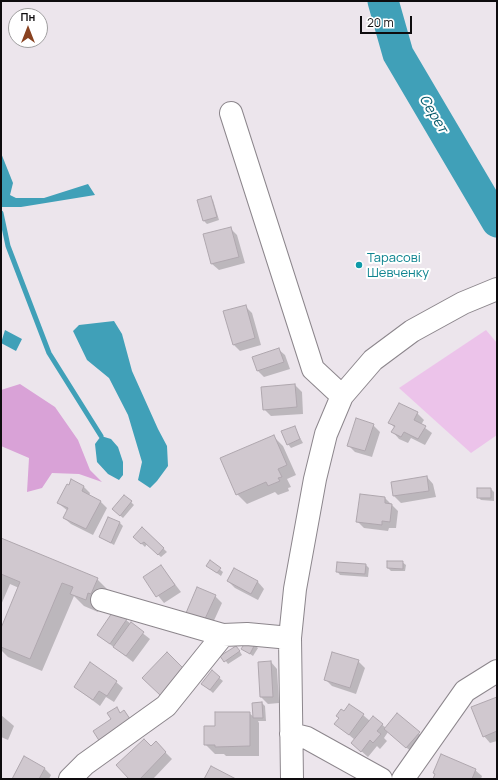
<!DOCTYPE html>
<html>
<head>
<meta charset="utf-8">
<style>
  body { margin:0 }
  #map { position:relative; width:498px; height:780px; overflow:hidden; background:#ece5ec; font-family:Manrope,sans-serif }
  canvas { display:block }
  .frame { position:absolute; inset:0; border:2px solid #0e0c0e; pointer-events:none }
  .north { position:absolute; left:8px; top:8px; width:40px; height:40px; box-sizing:border-box; background:#fff; border:1px solid #9f9e9f; border-radius:50%; rotate:0deg; font-size:11px; font-weight:700; line-height:16px; text-align:center; color:#0e0c0e }
  .north::after { content:''; display:block; margin:auto; width:14px; height:18px; background:#894220; clip-path:polygon(50% 0,100% 100%,50% 72%,0 100%) }
  .scale { position:absolute; left:360px; top:16px; width:52px; height:18px; box-sizing:border-box; border:2px solid #0e0c0e; border-top:0; padding-left:5px; font-size:12px; line-height:14px; white-space:nowrap; color:#0e0c0e; -webkit-text-stroke:3px #fff; paint-order:stroke }
</style>
</head>
<body>
<div id="map">
<canvas width="498" height="780"></canvas>
<div class="frame"></div>
<div class="north">Пн</div>
<div class="scale">20 m</div>
</div>
<script>
const ctx = document.querySelector('canvas').getContext('2d');
ctx.lineJoin = 'round';
function paint(path, color) { ctx.fillStyle = color; ctx.fill(path, 'evenodd'); }
const poly = rows => new Path2D(rows.map(r => 'M' + r).join(''));
function strokePath(path, color, width, dash) { ctx.strokeStyle = color; ctx.lineWidth = width; ctx.lineCap = dash ? 'butt' : 'round'; ctx.setLineDash(dash || []); ctx.stroke(path); }
function write(font, color, halo, rows, align = 'center') {
  ctx.font = font + ' Manrope,sans-serif'; ctx.lineWidth = 4; ctx.setLineDash([]); ctx.textBaseline = 'middle'; ctx.strokeStyle = halo; ctx.fillStyle = color; for (const [text, x, y, turn = 0] of rows) {
    ctx.save(); ctx.translate(x, y); ctx.rotate((+turn || 0) * Math.PI / 180); ctx.textAlign = isNaN(turn) ? turn : align; if (halo) ctx.strokeText(text, 0, 0); ctx.fillText(text, 0, 0); ctx.restore();
  }
}
const green = poly([
  [486,330,497,343,497,435,471,453,399,388]
]);
const forest = poly([
  [20,384,55,407,78,440,90,470,102,482,79,474,52,473,42,488,27,492,29,458,1,446,1,390]
]);
const water = poly([
  [1,153,13,183,10,195,16,198,44,198,88,184,95,195,21,207,1,207],
  [114,321,122,334,132,371,158,429,167,446,168,466,157,481,150,488,138,480,142,462,128,415,109,378,87,360,73,331,79,325],
  [5,330,22,339,16,351,1,343],
  [101,436,111,439,118,447,123,462,123,475,119,480,108,474,97,462,95,444]
]);
const shadow = poly([
  [210,197,213,200,219,220,207,224,204,221],
  [230,228,237,235,245,263,219,270,212,264],
  [245,306,252,313,261,345,240,351,233,344],
  [278,349,285,355,290,369,264,377,258,371],
  [295,385,302,392,303,414,271,416,264,409],
  [417,413,424,420,421,425,432,433,425,445,411,438,408,443,399,439,393,432,395,428,390,423],
  [373,425,380,432,372,457,355,452,348,445],
  [294,427,303,443,291,448,288,444],
  [273,436,283,446,296,475,287,479,291,487,288,488,289,491,278,495,275,492,247,504,237,494],
  [427,477,433,484,436,497,401,503,394,496,392,482],
  [84,487,90,493,89,496,100,501,107,508,93,535,71,524,64,518,68,511,58,503],
  [491,489,494,492,494,501,481,500,478,497],
  [385,498,398,511,396,528,389,528,388,531,364,528,358,522],
  [131,502,134,505,123,518,116,512],
  [120,523,123,526,114,545,100,537],
  [142,528,167,552,161,557,147,544,145,547,135,537],
  [1,539,97,579,110,592,98,612,84,606,74,596,42,671,8,657,1,650,1,630,19,588,10,584,1,605],
  [210,562,223,572,221,576,211,569],
  [402,562,406,565,405,571,391,571,388,568],
  [366,565,369,568,368,577,340,575,337,571],
  [161,566,181,592,164,603,144,578],
  [234,570,258,582,264,589,258,600,235,588,228,581],
  [215,596,222,603,211,627,187,613],
  [126,620,150,639,133,662,98,635],
  [255,645,258,648,253,656,243,649],
  [239,650,242,655,228,664,222,656],
  [358,661,365,668,356,694,332,686,325,679],
  [271,662,277,669,279,703,268,704,261,697],
  [212,672,223,681,213,693,206,687],
  [116,682,123,688,114,702,106,697,100,706,75,687],
  [497,698,497,741,490,743,484,736],
  [262,703,265,706,266,721,258,721,259,723,259,756,226,756,224,754,215,754,205,744,216,727,249,713,254,717],
  [344,712,363,715,370,721,373,717,386,728,398,715,426,740,414,754,388,732,384,738,387,741,380,749,377,746,368,757,352,743,355,740,336,724],
  [1,715,14,726,8,740,1,737],
  [156,743,172,759,153,779,131,779,151,748],
  [44,768,51,775,49,779,13,779],
  [475,770,482,776,481,779,434,779,436,775,434,773]
]);
const stream = poly([
  [1,213,8,246,49,353,101,436]
]);
const river = poly([
  [383,1,398,54,497,222]
]);
const building = poly([
  [211,196,217,217,203,221,197,200,211,196],
  [231,227,239,257,211,264,203,234,231,227],
  [246,305,255,338,233,345,223,311,246,305],
  [279,348,284,362,257,371,252,357,279,348],
  [295,384,297,407,263,410,261,387,295,384],
  [399,403,418,412,414,420,426,426,418,439,404,432,401,437,391,432,395,426,388,423,399,403],
  [356,418,374,424,365,451,347,446,356,418],
  [295,426,300,439,287,445,281,431,295,426],
  [274,435,287,465,278,469,282,477,278,478,280,481,268,486,266,482,236,495,220,458,274,435],
  [427,476,429,491,393,496,391,482,427,476],
  [71,479,84,486,82,491,101,501,86,529,63,518,68,508,57,503,67,484,69,485,71,479],
  [477,488,491,488,491,498,477,498,477,488],
  [360,494,385,497,385,503,392,504,390,522,382,521,382,525,356,522,360,494],
  [124,495,132,501,120,516,112,509,124,495],
  [108,517,120,522,111,543,99,537,108,517],
  [142,527,164,548,158,555,144,542,141,544,133,537,142,527],
  [1,538,98,578,91,594,88,593,86,600,70,594,73,587,62,583,30,659,1,647,1,628,20,582,1,574,1,538],
  [210,560,221,568,217,573,206,566,210,560],
  [387,561,403,561,403,569,387,568,387,561],
  [337,562,366,564,365,574,336,572,337,562],
  [161,565,175,585,156,597,143,577,161,565],
  [234,568,258,581,251,594,227,581,234,568],
  [197,587,216,595,204,621,186,613,197,587],
  [114,610,127,619,110,644,97,635,114,610],
  [131,622,144,632,126,656,113,647,131,622],
  [247,640,255,644,250,654,241,649,247,640],
  [236,646,240,651,224,662,220,656,236,646],
  [167,652,185,670,160,695,142,678,167,652],
  [332,652,359,660,350,688,324,680,332,652],
  [271,661,273,697,260,697,258,662,271,661],
  [90,662,117,681,107,696,99,691,93,700,74,687,90,662],
  [212,670,220,677,210,690,201,684,212,670],
  [497,697,497,731,483,737,471,707,497,697],
  [262,702,263,718,253,718,252,703,262,702],
  [349,704,364,714,349,735,334,724,339,718,336,716,341,709,344,711,349,704],
  [117,707,120,713,124,710,132,722,100,742,93,731,111,719,107,713,117,707],
  [215,712,250,712,250,746,215,747,215,745,204,745,204,726,215,726,215,712],
  [397,713,420,732,406,748,384,729,397,713],
  [373,716,383,724,377,731,381,734,373,743,370,740,361,752,351,743,373,716],
  [144,739,151,746,156,741,166,752,140,779,129,779,116,765,144,739],
  [441,754,476,769,472,779,433,779,435,774,433,773,441,754],
  [24,756,45,768,39,779,12,779,24,756],
  [211,766,236,779,204,779,211,766]
]);
const minor = poly([
  [231,113,313,369,342,396],
  [102,600,223,635,247,634,290,638],
  [291,734,307,738,381,779],
  [70,779,85,764,166,706,223,635],
  [292,779,290,638,295,589,315,479,326,434,342,396,373,360,412,331,463,303,497,289],
  [403,779,465,691,497,671]
]);
const markers = [
  [359,265,4,"#0f9aa8"]
];
const cultureNames = [
  ["Тарасові",367,258],
  ["Шевченку",367,273]
];
const waterNames = [
  ["Серет",433,114,59]
];
paint(green, '#ecc3ea');
paint(forest, '#d9a2d7');
paint(water, '#40a0b8');
paint(shadow, '#0003');
strokePath(stream, '#40a0b8', 5);
strokePath(river, '#40a0b8', 31);
paint(building, '#d0c8cf');
strokePath(building, '#afa7ae', 1);
strokePath(minor, '#8c868c', 24);
strokePath(minor, '#fff', 22);
for (const [x, y, r, color] of markers) { const dot = new Path2D(); dot.arc(x, y, r, 0, 2 * Math.PI); ctx.fillStyle = color; ctx.fill(dot); strokePath(dot, '#fff', 1.5); }
write('13px', '#0d838f', '#fff', cultureNames, 'left');
write('italic 14px', '#085b6c', '#fff', waterNames);
</script>
</body>
</html>
